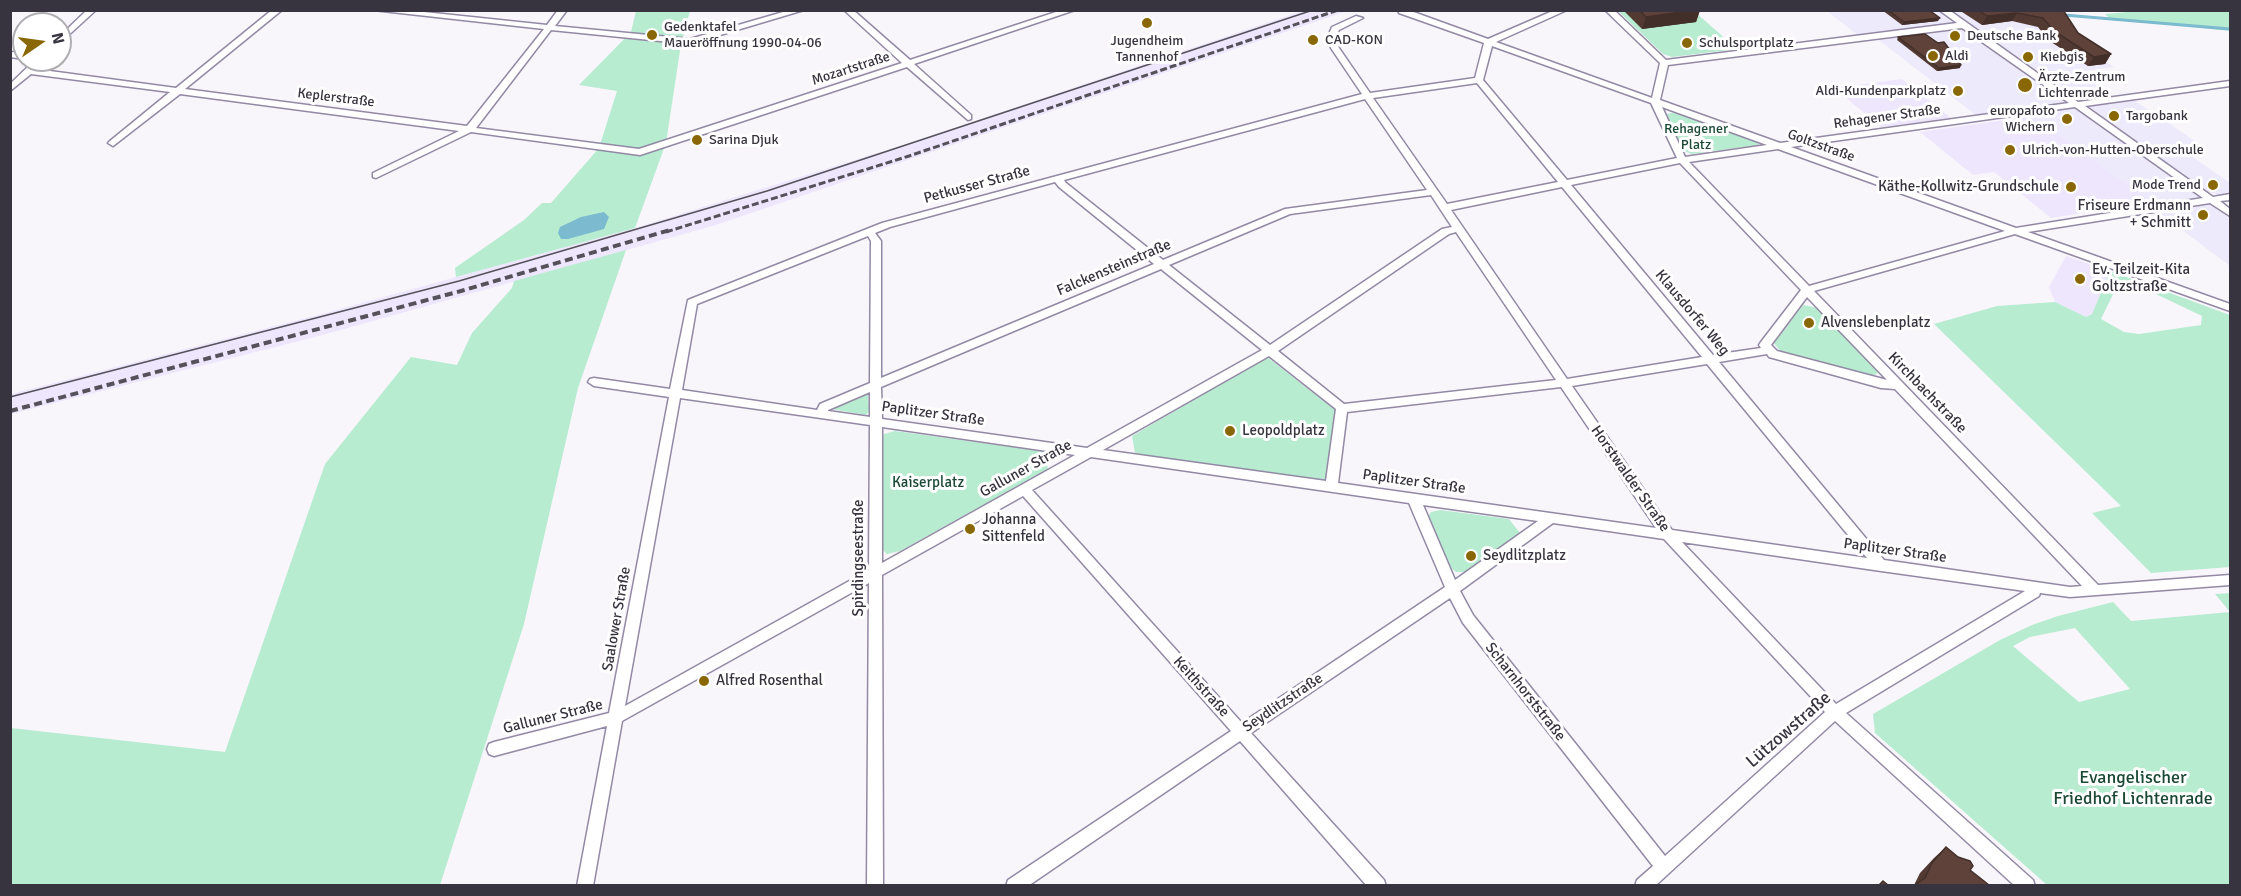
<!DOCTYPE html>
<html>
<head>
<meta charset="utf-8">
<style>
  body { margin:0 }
  #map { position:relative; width:2241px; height:896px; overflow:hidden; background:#f8f6fb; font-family:Signika,sans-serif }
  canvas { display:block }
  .frame { position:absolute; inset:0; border:12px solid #38343f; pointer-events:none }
  .north { position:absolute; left:12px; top:12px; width:60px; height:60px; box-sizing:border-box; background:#fff; border:2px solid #afaeb2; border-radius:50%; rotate:77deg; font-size:16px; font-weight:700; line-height:24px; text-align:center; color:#38343f }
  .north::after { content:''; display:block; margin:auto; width:21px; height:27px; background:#8a6705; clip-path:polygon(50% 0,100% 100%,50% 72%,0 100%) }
</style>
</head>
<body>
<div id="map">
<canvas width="2241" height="896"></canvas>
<div class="frame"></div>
<div class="north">N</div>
</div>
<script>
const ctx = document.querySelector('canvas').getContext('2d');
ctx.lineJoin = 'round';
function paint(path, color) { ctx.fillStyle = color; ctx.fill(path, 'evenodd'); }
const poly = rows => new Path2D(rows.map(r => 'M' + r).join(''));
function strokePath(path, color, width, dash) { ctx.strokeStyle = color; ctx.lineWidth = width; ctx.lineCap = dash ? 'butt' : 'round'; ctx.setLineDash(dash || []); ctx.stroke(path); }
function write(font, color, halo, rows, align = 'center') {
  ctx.font = font + ' Signika,sans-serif'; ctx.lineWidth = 6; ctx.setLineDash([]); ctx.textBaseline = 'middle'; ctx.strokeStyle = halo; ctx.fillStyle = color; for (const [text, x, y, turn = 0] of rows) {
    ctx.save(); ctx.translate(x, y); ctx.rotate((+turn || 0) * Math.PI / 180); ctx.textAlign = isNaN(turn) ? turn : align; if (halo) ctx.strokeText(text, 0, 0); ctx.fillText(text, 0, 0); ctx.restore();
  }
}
const commercial = poly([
  [1827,11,1937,11,1953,23,1859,36],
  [1950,11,2054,11,2072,40,2114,67,2078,72,2113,97,2083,101,2076,99],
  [1961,28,1965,30,2066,103,1976,115,1876,38],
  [2132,99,2198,143,2177,146,2230,183,2230,193,2220,195,2208,192,2088,107],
  [2072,108,2076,109,2200,197,2153,205,2030,114],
  [2208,204,2230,218,2230,266,2158,212]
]);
const built = poly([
  [1302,11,1347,11,716,225,323,335,11,414,11,394,329,312,635,228,900,146],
  [1902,79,1951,118,1881,127,1834,88],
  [2033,116,2090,158,2150,202,2051,218,1994,172,1973,175,1920,132],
  [2066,256,2110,271,2092,314,2086,317,2055,302,2049,287]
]);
const green = poly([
  [636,11,690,11,681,44,666,143,635,228,456,277,455,268,524,220,542,203,551,203,599,148,617,91,579,85,631,32],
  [1618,11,1694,11,1737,49,1672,57,1663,54],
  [2138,11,2230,11,2230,31,2110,19,2105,14],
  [1676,112,1756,141,1759,145,1691,154,1683,150,1667,114],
  [626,250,578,388,524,624,440,885,11,885,11,728,225,752,325,464,411,357,457,365,472,333,512,288,514,281],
  [2110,271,2230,315,2230,567,2151,573,2092,513,2121,506,1934,324,1997,306,2055,302,2086,317,2092,314],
  [2119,282,2135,284,2202,316,2201,325,2139,334,2124,332,2101,319],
  [1803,305,1818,308,1878,372,1873,377,1781,352,1774,343],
  [1267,357,1335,410,1326,480,1139,456,1135,453,1132,436],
  [866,394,868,395,869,411,866,415,831,409],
  [895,431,1041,451,1045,454,1048,469,900,551,887,554,881,548,881,440,884,434],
  [1440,510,1509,519,1520,533,1465,572,1456,572,1449,567,1427,518,1431,512],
  [2230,593,2230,885,2047,885,1875,733,1873,714,2000,640,2032,625,2058,616,2113,602,2131,621,2230,612,2215,594],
  [2075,628,2130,689,2079,702,2013,646,2030,637]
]);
const water = poly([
  [604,212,609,217,604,229,568,239,561,239,558,233,560,227,581,217]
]);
const stream = poly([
  [2064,15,2230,29]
]);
const minor = poly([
  [87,10,96,10,60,43,60,36,87,10],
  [272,10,282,10,185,89,467,126,544,29,373,10,405,10,547,25,558,10,567,10,555,26,690,39,790,10,804,10,690,44,551,30,476,128,639,149,902,63,844,10,853,10,910,60,1062,10,1075,10,914,64,971,115,971,119,968,120,907,67,640,155,471,132,376,178,373,177,373,173,459,131,180,94,113,146,108,143,110,141,170,92,31,74,10,91,10,84,35,60,44,60,35,69,176,88,272,10],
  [1398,10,1408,10,1488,39,1555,10,1567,10,1496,42,1652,98,1660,63,1605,10,1614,10,1666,60,1957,23,1939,10,1949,10,2078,102,2230,81,2230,86,2085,106,2213,197,2230,194,2230,200,2220,201,2230,209,2230,216,2210,203,2028,232,2230,304,2230,311,2015,234,1814,291,2098,585,2230,575,2230,585,2070,597,2040,593,2039,596,1846,713,2033,880,2035,886,2015,886,1835,721,1655,886,1635,886,1637,880,1653,866,1463,623,1450,598,1251,733,1384,880,1386,886,1367,886,1240,741,1028,886,1006,886,1008,880,1231,731,1023,496,882,575,883,886,867,886,869,583,622,721,593,886,577,886,607,726,494,756,489,754,487,749,489,744,494,742,609,713,669,397,594,386,588,382,590,379,594,378,670,389,688,300,882,223,1362,94,1331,48,1327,39,1332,27,1356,16,1363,18,1339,30,1335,39,1339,48,1370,93,1475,78,1484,43,1399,13,1398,10],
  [1962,28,2069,103,1780,143,1660,100,1668,65,1962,28],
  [1492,46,1651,103,1677,158,1567,180,1483,80,1492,46],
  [1477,83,1558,182,1447,204,1373,98,1477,83],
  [1365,99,1427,190,1285,209,1163,260,1066,183,1064,180,1365,99],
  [1662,107,1767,145,1685,157,1662,107],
  [2075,107,2203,198,2016,228,1791,147,2075,107],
  [1778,149,2005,231,1809,286,1689,162,1778,149],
  [1680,163,1801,290,1761,342,1759,345,1761,348,1713,355,1571,185,1680,163],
  [1055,182,1059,187,1154,264,881,378,881,241,875,233,890,227,1055,182],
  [1562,187,1702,357,1567,379,1451,210,1562,187],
  [1431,195,1452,227,1442,229,1270,345,1169,265,1290,214,1431,195],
  [1456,232,1556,380,1344,404,1278,351,1449,234,1456,232],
  [868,236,871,241,870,383,820,404,817,410,682,390,697,304,868,236],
  [1161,269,1262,350,1087,448,882,419,881,387,1161,269],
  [1807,297,1887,380,1777,351,1771,345,1807,297],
  [1767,354,1769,357,1881,388,1895,389,2082,586,2070,587,1884,560,1719,362,1767,354],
  [1269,356,1336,409,1326,481,1103,450,1269,356],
  [1707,364,1867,558,1672,530,1572,386,1707,364],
  [1561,387,1656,528,1338,483,1347,412,1561,387],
  [870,392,870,417,828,411,828,410,870,392],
  [680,398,870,425,869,570,625,706,680,398],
  [882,427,1075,455,882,563,882,427],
  [1091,457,1409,503,1445,587,1242,723,1032,490,1091,457],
  [1423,505,1538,521,1455,580,1423,505],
  [1553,523,1664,539,1825,712,1665,856,1473,615,1460,591,1553,523],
  [1682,542,1881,571,2025,591,1836,704,1682,542],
  [10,52,24,53,24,59,10,57,10,52]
]);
const tram = poly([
  [10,397,459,281,767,191,1313,10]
]);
const railFar1 = poly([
  [666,232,909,156,1338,10]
]);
const rail = poly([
  [10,411,461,291,670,230]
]);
const wall = poly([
  [1625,10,1700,10,1696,22,1642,29,1625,12],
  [1882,10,1929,10,1938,21,1902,25],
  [1959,10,2063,10,2078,33,2111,54,2105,64,2088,66,2048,40,2038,27,2012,21,1982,25],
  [1898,37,1960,68,1937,71,1897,40],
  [1946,847,1970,870,1914,885,1920,873,1934,858]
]);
const shadedWall = poly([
  [1695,10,1700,10,1696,22,1642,29,1646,17],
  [2017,13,2012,21,1982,25,1987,16],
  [1940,18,1938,21,1902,25,1904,22],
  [2111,54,2105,64,2088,66,2094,57],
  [1961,65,1960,68,1937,71,1939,68]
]);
const building = poly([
  [1639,10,1695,10,1646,17,1639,10],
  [1888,10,1929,10,1940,18,1904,22,1888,10],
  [1978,10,2063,10,2078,33,2111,54,2094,57,2054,31,2043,18,2017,13,1987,16,1978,10],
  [1925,34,1938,43,1944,42,1961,65,1939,68,1898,37,1925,34],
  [1946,847,1958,857,1970,861,1973,866,1970,870,1989,885,1915,885,1925,878,1932,863,1946,847],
  [1883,881,1888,885,1879,885,1883,881]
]);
const markers = [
  [1147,23,6,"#8a6705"],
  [652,35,6,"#8a6705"],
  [1955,36,6,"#8a6705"],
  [1313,40,6,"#8a6705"],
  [1687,43,6,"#8a6705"],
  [1933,56,6,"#8a6705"],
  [2028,57,6,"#8a6705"],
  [2025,85,8,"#8a6705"],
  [1958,91,6,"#8a6705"],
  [2114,116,6,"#8a6705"],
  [2067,119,6,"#8a6705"],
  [697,140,6,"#8a6705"],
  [2010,150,6,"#8a6705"],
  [2213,185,6,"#8a6705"],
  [2071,187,6,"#8a6705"],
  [2203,215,6,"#8a6705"],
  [2080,279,6,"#8a6705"],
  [1809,323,6,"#8a6705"],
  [1230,431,6,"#8a6705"],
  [970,529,6,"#8a6705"],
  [1471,556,6,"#8a6705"],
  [704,681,6,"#8a6705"]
];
const farPoinames = [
  ["Gedenktafel",664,27],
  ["Maueröffnung 1990-04-06",664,43],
  ["Deutsche Bank",1967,36],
  ["CAD-KON",1325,40],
  ["Jugendheim",1147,41,"center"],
  ["Tannenhof",1147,57,"center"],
  ["Schulsportplatz",1699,43],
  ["Aldi",1945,56],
  ["Kiebgis",2040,57],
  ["Ärzte-Zentrum",2038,77],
  ["Lichtenrade",2038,93],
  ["Aldi-Kundenparkplatz",1946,91,"right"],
  ["europafoto",2055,111,"right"],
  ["Wichern",2055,127,"right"],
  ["Targobank",2126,116],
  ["Sarina Djuk",709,140],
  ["Ulrich-von-Hutten-Oberschule",2022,150],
  ["Mode Trend",2201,185,"right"]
];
const farStreetnames = [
  ["Mozartstraße",851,69,-18],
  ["Keplerstraße",336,98,7],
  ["Rehagener Straße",1887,117,-8],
  ["Goltzstraße",1821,146,20]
];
const farParknames = [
  ["Rehagener",1696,129],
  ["Platz",1696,145]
];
const streetNames = [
  ["Petkusser Straße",977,185,-15],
  ["Falckensteinstraße",1114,268,-23],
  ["Klausdorfer Weg",1692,313,50],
  ["Kirchbachstraße",1927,393,46],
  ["Paplitzer Straße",933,414,8],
  ["Galluner Straße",1026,469,-29],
  ["Horstwalder Straße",1630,479,55],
  ["Paplitzer Straße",1414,482,8],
  ["Paplitzer Straße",1895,551,8],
  ["Spirdingseestraße",859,558,-90],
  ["Saalower Straße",617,619,-80],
  ["Keithstraße",1201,687,48],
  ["Scharnhorststraße",1525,692,52],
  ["Seydlitzstraße",1283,703,-34],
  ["Galluner Straße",553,717,-14]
];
const poiNames = [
  ["Käthe-Kollwitz-Grundschule",2059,187,"right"],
  ["Friseure Erdmann",2191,206,"right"],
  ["+ Schmitt",2191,223,"right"],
  ["Ev. Teilzeit-Kita",2092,270],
  ["Goltzstraße",2092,287],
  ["Alvenslebenplatz",1821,323],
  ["Leopoldplatz",1242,431],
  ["Johanna",982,520],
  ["Sittenfeld",982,537],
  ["Seydlitzplatz",1483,556],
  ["Alfred Rosenthal",716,681]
];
const parkNames = [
  ["Kaiserplatz",928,483]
];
const nearStreetnames = [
  ["Lützowstraße",1789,730,-41]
];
const nearParknames = [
  ["Evangelischer",2133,778],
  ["Friedhof Lichtenrade",2133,799]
];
paint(commercial, '#edeafc');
paint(built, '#eee6fc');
paint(green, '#b7ecd1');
paint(water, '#7bbacf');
strokePath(stream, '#7bbacf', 3);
strokePath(minor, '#9389a4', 3);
paint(minor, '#fff');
strokePath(tram, '#55515b', 1.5);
strokePath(railFar1, '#55515b', 3, [7, 3]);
strokePath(rail, '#55515b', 4, [8, 4.5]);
paint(wall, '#523a33');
paint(shadedWall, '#422f29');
paint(building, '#5f433b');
strokePath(building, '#422f29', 1.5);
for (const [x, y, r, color] of markers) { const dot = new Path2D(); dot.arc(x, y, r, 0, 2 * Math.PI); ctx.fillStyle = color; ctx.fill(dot); strokePath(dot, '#fff', 2); }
write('14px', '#38343f', '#fff', farPoinames, 'left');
write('14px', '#38343f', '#fff', farStreetnames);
write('14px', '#1a4835', '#fff', farParknames);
write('15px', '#38343f', '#fff', streetNames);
write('15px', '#38343f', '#fff', poiNames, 'left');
write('15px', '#1a4835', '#fff', parkNames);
write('18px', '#38343f', '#fff', nearStreetnames);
write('18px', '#1a4835', '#fff', nearParknames);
</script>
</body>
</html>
